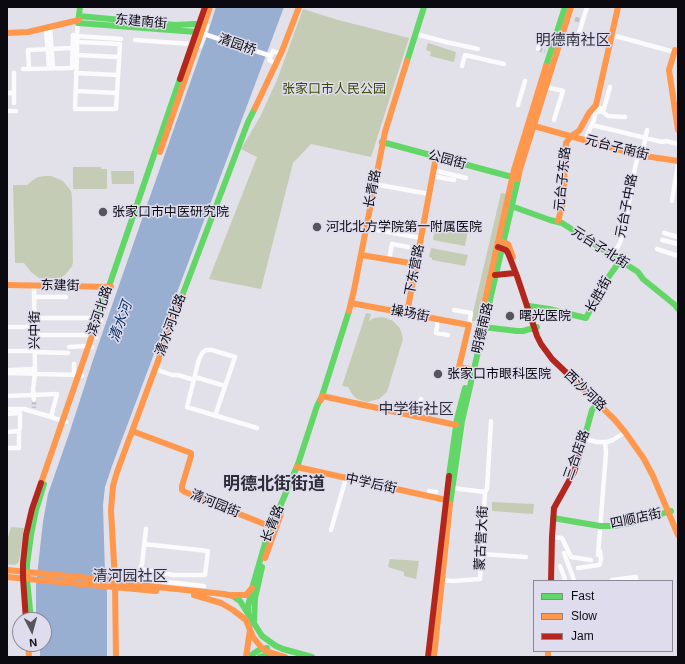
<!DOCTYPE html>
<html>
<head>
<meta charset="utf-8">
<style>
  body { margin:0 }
  #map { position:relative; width:685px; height:664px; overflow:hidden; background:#e2e0e9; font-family:Arial,sans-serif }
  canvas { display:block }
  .frame { position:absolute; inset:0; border:8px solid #0b0a10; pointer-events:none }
  .legend { position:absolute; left:533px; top:580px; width:140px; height:72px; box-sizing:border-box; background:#dfdced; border:1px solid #8a8895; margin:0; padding:5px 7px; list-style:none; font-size:12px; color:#0b0a10 }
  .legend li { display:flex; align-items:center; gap:8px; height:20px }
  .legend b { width:20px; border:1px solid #8a8895 }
  .north { position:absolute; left:12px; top:612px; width:40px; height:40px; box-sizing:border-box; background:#dfdced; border:1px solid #8a8895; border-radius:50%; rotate:174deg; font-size:11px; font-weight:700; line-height:16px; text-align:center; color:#0b0a10 }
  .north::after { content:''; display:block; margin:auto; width:14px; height:18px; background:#56555c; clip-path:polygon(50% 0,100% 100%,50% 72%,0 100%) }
</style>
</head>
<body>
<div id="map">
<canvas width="685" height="664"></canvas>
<div class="frame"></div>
<ul class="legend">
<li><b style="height:5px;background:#63d668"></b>Fast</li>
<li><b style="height:5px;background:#ff974d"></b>Slow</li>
<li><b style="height:5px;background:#b3261e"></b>Jam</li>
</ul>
<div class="north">N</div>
</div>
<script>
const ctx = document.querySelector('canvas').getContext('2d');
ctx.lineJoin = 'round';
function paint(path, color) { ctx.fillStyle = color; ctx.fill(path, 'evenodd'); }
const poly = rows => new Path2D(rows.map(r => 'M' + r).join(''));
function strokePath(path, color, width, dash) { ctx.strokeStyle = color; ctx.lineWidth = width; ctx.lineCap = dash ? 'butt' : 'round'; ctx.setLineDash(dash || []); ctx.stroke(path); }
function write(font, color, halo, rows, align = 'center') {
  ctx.font = font + ' Arial,"Noto Sans SC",sans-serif'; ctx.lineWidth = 3; ctx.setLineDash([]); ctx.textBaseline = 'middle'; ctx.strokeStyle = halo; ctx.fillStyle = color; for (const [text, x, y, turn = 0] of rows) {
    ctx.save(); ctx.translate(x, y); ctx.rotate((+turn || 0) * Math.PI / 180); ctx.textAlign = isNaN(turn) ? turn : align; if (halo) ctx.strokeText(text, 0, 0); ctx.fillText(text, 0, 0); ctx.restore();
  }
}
const green = poly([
  [303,9,338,20,409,38,371,157,311,144,293,163,261,289,209,279,257,157,241,149,260,117,277,80],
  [428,43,456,52,454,62,430,56,431,52,426,50],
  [73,167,101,167,101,169,107,169,107,189,73,189],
  [111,171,134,171,134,184,112,184],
  [45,176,51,176,63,181,71,191,72,198,73,262,72,266,66,274,62,277,56,278,39,278,31,272,24,263,15,263,13,185,27,185,33,180,38,177],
  [501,193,506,194,477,321,471,321],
  [436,223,468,230,465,246,433,240],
  [431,248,468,255,465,266,432,260,432,258,429,257],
  [366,313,371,314,369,321,374,318,382,317,386,318,393,321,399,327,401,331,403,339,387,392,379,399,367,402,360,400,357,399,352,394,348,387,342,386],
  [492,502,534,504,533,514,492,511],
  [11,527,24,528,19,561,18,563,15,565,7,564,7,541],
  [390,559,419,561,416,579,404,576,404,572,388,567]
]);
const water = poly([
  [216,7,284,7,112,466,105,487,103,505,105,574,107,592,107,657,40,657,40,644,44,644,44,620,37,620,36,615,36,584,43,522,48,494,69,434,93,360,141,222,202,49,205,42]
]);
const streetTunnel = poly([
  [575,19,582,21],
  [542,38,548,40],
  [538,49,545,51],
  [34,400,34,408]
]);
const street = poly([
  [50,27,53,68],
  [46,28,49,68],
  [204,34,271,56],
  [416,34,446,42,478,49],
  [612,35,674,52],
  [77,36,121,39],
  [135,40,192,44,200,46,207,25,204,23],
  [77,42,120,44,116,109,75,109,77,55,77,34,78,23],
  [560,42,575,46,587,7],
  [538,49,542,38],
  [77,55,119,57],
  [273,62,269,60,273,51,278,53],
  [462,66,465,55,504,64],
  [29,68,28,50,72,48],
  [23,69,72,68,73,35],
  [14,73,14,103],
  [76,73,118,75],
  [546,87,563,91,554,120],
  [76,91,117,93],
  [7,93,14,93],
  [678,101,678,103],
  [518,105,525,81],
  [599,108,604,109,610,87],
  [7,111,16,111],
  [592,125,646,138,662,142,666,141,678,144],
  [585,140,594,120,596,111,603,112,608,116,625,117],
  [642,155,647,130],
  [433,170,466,178],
  [432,176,454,180],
  [374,184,429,194],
  [672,201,678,163],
  [366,228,421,238],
  [664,233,678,237],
  [662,240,678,244],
  [657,249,678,256],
  [612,256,619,245,624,233,633,177,638,155],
  [389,260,392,244,408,247],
  [34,297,66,297],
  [454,310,471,313,469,325],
  [34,318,92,318,101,321],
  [438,319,436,333,448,335],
  [7,327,32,327],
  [35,335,90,335,96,337],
  [69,347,86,346,92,347],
  [9,351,35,351],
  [35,352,68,353],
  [74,364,74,375],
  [155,369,172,375,178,375,194,380],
  [9,370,35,369],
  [7,373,78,375,82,376],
  [195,377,225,386],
  [7,396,57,394,51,417],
  [34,400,33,389,35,374,34,285],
  [7,409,24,409,48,416,66,422],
  [7,414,20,413,20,428,19,431,19,448,7,448],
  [215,416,235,357,212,350,206,350,203,352,199,359,187,407,257,428],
  [418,417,421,399],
  [7,432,19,431],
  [589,440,597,442,607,442,613,440,625,432],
  [429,491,436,492],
  [485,492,487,489,491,421],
  [331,530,346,478],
  [552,537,562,538,571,557,591,560],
  [144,544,208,551,205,575,173,575,140,569,139,579,204,586],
  [564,553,574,580,574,581],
  [481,554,526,557],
  [598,555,606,453,605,442],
  [560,566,565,579,564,581],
  [578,568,599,565,600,564,601,558,600,551],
  [139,571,142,564,146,529],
  [442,580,453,581,480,579,485,492,452,488],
  [613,581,612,580,636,577,636,581]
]);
const fast = poly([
  [80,7,78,23,197,32,200,33],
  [79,16,175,25,195,24,202,26],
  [407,61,424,7],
  [546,66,565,7],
  [382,142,512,177],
  [511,206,550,220,562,223,638,272,643,279,675,305,678,309],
  [182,296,248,122,255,108],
  [527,307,529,306,549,309,586,318,602,286,620,261],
  [483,327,517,331,523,331,537,327],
  [94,330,180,79],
  [581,450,592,410,600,401],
  [449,476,457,419,465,388],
  [450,504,462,421,518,179],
  [553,518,600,526,613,526,631,523,671,511],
  [233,596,240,601,262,636,276,646,283,649,312,657],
  [248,614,248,606,253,585,266,540,298,464,317,406,322,396,349,311],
  [31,620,27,579,27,564,31,535,36,510,44,484],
  [254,624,255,598,262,567],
  [248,657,259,650,267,648],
  [260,657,267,655,273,655]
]);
const slow = poly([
  [7,33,28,32,79,20],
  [675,50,669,70,678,130],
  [255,108,282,51,299,7],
  [534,126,638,155,678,161],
  [160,152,210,7],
  [518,179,520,169,571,7],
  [558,221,563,203,566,143,571,136,579,131,589,113,596,105,618,7],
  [500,241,508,244,513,257],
  [361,255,416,264],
  [7,285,111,287],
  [485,300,514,170,546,66],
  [351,303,469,325,459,367,469,369],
  [349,311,354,290,385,132,407,61],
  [407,313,436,157],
  [573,379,614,419,625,432,644,459,653,476,678,535],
  [321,400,322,396,456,425],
  [132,431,191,453,191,456,182,486,182,490,185,492,274,528],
  [297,467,446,500],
  [41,483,94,330],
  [265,558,281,514],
  [7,570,109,580,129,584,224,594,233,596],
  [7,577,156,591],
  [115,581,111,510,113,486,117,472,182,296],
  [115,584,116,657],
  [194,595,221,603,233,610,246,620,253,637,261,647,266,651,285,657],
  [232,595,246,595,252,588],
  [28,644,29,657],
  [548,651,548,657],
  [246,657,250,630],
  [434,657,450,504]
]);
const jam = poly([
  [180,79,205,7],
  [498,247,506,250,508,253,517,276,537,336,541,344,552,359,573,379],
  [495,275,515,273],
  [551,581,552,537,554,508,574,472,581,450],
  [26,620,23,578,23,563,26,535,32,509,41,483],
  [428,657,449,476]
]);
const markers = [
  [103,212,5,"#56555c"],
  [317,227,5,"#56555c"],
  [510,316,5,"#56555c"],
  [438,374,5,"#56555c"]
];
const streetNames = [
  ["东建南街",141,22,5],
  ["清园桥",237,45,19],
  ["元台子南街",617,148,14],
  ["公园街",447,160,15],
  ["元台子东路",563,179,-84],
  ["长青路",373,189,-79],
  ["元台子中路",627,206,-79],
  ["元台子北街",600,248,33],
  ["下东营路",415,270,-79],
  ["东建街",60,286,1],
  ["长胜街",599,295,-61],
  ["滨河北路",100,311,-71],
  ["操场街",410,314,11],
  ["清水河北路",171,325,-70],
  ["明德南路",483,328,-77],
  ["兴中街",35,330,-90],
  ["西沙河路",585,391,44],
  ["三合店路",577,455,-70],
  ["中学后街",371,484,12],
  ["清河园街",215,504,22],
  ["四顺店街",636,519,-12],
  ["长青路",273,524,-68],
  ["蒙古营大街",482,538,-87]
];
const parkNames = [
  ["张家口市人民公园",334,89]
];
const poiNames = [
  ["张家口市中医研究院",112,212],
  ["河北北方学院第一附属医院",326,227],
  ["曙光医院",519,316],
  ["张家口市眼科医院",447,374]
];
const waterNames = [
  ["清水河",121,322,-70]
];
const quarterNames = [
  ["明德南社区",573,41],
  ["中学街社区",416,410],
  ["清河园社区",130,577]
];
const districtNames = [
  ["明德北街街道",274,484]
];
paint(green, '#c5ccb5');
paint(water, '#98afd2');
strokePath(streetTunnel, '#c2c0c8', 4.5, [4.5, 2]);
strokePath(street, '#fbfafc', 4.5);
strokePath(fast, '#63d668', 6);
strokePath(slow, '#ff974d', 6);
strokePath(jam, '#b3261e', 6);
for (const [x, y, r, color] of markers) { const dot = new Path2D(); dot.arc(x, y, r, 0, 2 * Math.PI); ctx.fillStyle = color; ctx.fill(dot); strokePath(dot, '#dfdced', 1.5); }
write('13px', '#0b0a10', '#dfdced', streetNames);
write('13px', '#3b4805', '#dfdced', parkNames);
write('13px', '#0b0a10', '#dfdced', poiNames, 'left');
write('italic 14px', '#002c63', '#dfdced', waterNames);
write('15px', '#2e2c38', '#dfdced', quarterNames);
write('bold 17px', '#2e2c38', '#dfdced', districtNames);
</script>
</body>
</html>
